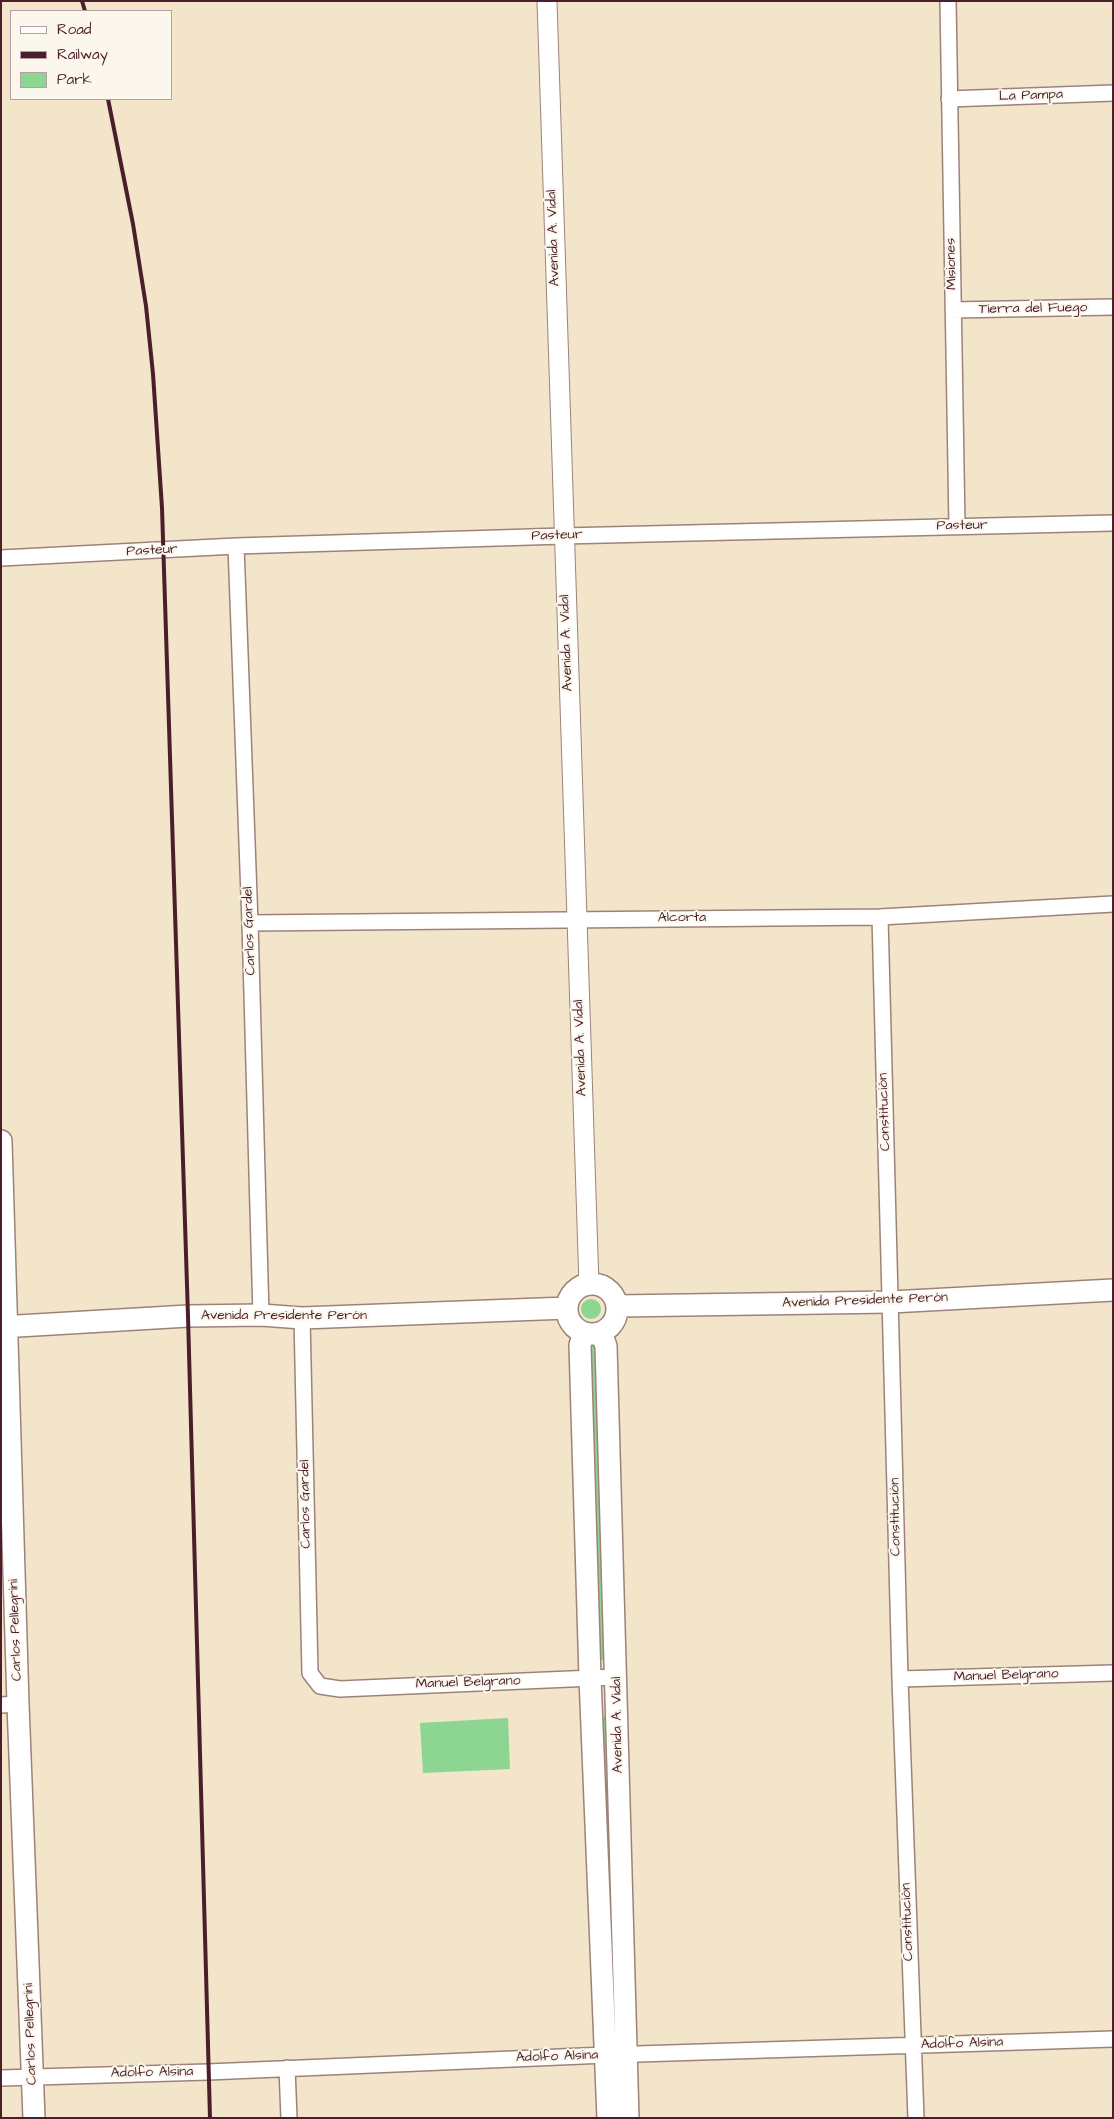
<!DOCTYPE html>
<html>
<head>
<meta charset="utf-8">
<style>
  body { margin:0 }
  #map { position:relative; width:1114px; height:2119px; overflow:hidden; background:#f2e5c9; font-family:"Architects Daughter",sans-serif }
  canvas { display:block }
  .frame { position:absolute; inset:0; border:2px solid #4a1f2b; pointer-events:none }
  .legend { position:absolute; left:10px; top:10px; width:162px; height:90px; box-sizing:border-box; background:#fbf7ec; border:1px solid #b4a19f; margin:0; padding:6px 9px; list-style:none; font-size:15px; color:#4a1f2b }
  .legend li { display:flex; align-items:center; gap:10px; height:25px }
  .legend b { width:25px; border:1px solid #b4a19f }
</style>
</head>
<body>
<div id="map">
<canvas width="1114" height="2119"></canvas>
<div class="frame"></div>
<ul class="legend">
<li><b style="height:6px;background:#fff"></b>Road</li>
<li><b style="height:6px;background:#4a1f2b"></b>Railway</li>
<li><b style="height:14px;background:#8cd692"></b>Park</li>
</ul>
</div>
<script>
const ctx = document.querySelector('canvas').getContext('2d');
ctx.lineJoin = 'round';
function paint(path, color) { ctx.fillStyle = color; ctx.fill(path, 'evenodd'); }
const poly = rows => new Path2D(rows.map(r => 'M' + r).join(''));
function strokePath(path, color, width, dash) { ctx.strokeStyle = color; ctx.lineWidth = width; ctx.lineCap = dash ? 'butt' : 'round'; ctx.setLineDash(dash || []); ctx.stroke(path); }
function write(font, color, halo, rows, align = 'center') {
  ctx.font = font + ' "Architects Daughter",sans-serif'; ctx.lineWidth = 4; ctx.setLineDash([]); ctx.textBaseline = 'middle'; ctx.strokeStyle = halo; ctx.fillStyle = color; for (const [text, x, y, turn = 0] of rows) {
    ctx.save(); ctx.translate(x, y); ctx.rotate((+turn || 0) * Math.PI / 180); ctx.textAlign = isNaN(turn) ? turn : align; if (halo) ctx.strokeText(text, 0, 0); ctx.fillText(text, 0, 0); ctx.restore();
  }
}
const green = poly([
  '581 1309a10 10 0 1 1 20 0a10 10 0 1 1-20 0Z',
  [595,1338,605,1660,598,1660,588,1339],
  [602,1717,609,1717,618,2039,611,2039],
  [508,1718,510,1769,423,1773,420,1723]
]);
const minor = poly([
  [948,1,957,526],
  [949,99,1113,93],
  [953,310,1113,307],
  [236,546,250,923,261,1315],
  [1,558,236,546,563,536,1113,523],
  [880,917,900,1679,916,2118],
  [250,923,880,917,1113,904],
  [302,1318,310,1673,320,1686,340,1689,616,1677],
  [900,1679,1113,1673],
  [1,1705,18,1704],
  [287,2068,289,2118],
  [1,2078,208,2072,606,2055,1113,2039]
]);
const tertiary = poly([
  [547,1,589,1285]
]);
const secondary = poly([
  [1,1141,18,1704,34,2118],
  '567 1309a25 25 0 1 1 50 0a25 25 0 1 1-50 0Z',
  [617,1306,891,1302,1113,1290],
  [1,1327,188,1316,261,1315,302,1318,567,1308],
  [584,1333,580,1345,590,1678,608,2118],
  [601,1333,606,1346,628,2118]
]);
const rail = poly([
  [82,1,85,11],
  [108,99,133,224,146,306,153,374,162,508,188,1316,210,2118]
]);
const streetNames = [
  ["La Pampa",1031,96,-2],
  ["Avenida A. Vidal",554,238,-92],
  ["Misiones",952,264,-91],
  ["Tierra del Fuego",1033,309,-1],
  ["Pasteur",962,526,-1],
  ["Pasteur",557,536,-2],
  ["Pasteur",152,551,-3],
  ["Avenida A. Vidal",567,643,-92],
  ["Alcorta",682,918],
  ["Carlos Gardel",250,931,-92],
  ["Avenida A. Vidal",581,1048,-92],
  ["Constitución",885,1112,-92],
  ["Avenida Presidente Perón",865,1301,-2],
  ["Avenida Presidente Perón",284,1316],
  ["Carlos Gardel",306,1504,-91],
  ["Constitución",896,1517,-91],
  ["Carlos Pellegrini",16,1630,-92],
  ["Manuel Belgrano",1006,1676,-2],
  ["Manuel Belgrano",468,1683,-2],
  ["Avenida A. Vidal",618,1725,-91],
  ["Constitución",908,1922,-92],
  ["Carlos Pellegrini",31,2034,-92],
  ["Adolfo Alsina",962,2044,-2],
  ["Adolfo Alsina",557,2057,-2],
  ["Adolfo Alsina",152,2073,-1]
];
paint(green, '#8cd692');
strokePath(minor, '#9e827a', 18);
strokePath(tertiary, '#9e827a', 21);
strokePath(secondary, '#9e827a', 24);
strokePath(minor, '#fff', 15);
strokePath(tertiary, '#fff', 19);
strokePath(secondary, '#fff', 21);
strokePath(rail, '#4a1f2b', 4);
write('14px', '#4a1f2b', '#fbf7ec', streetNames);
</script>
</body>
</html>
